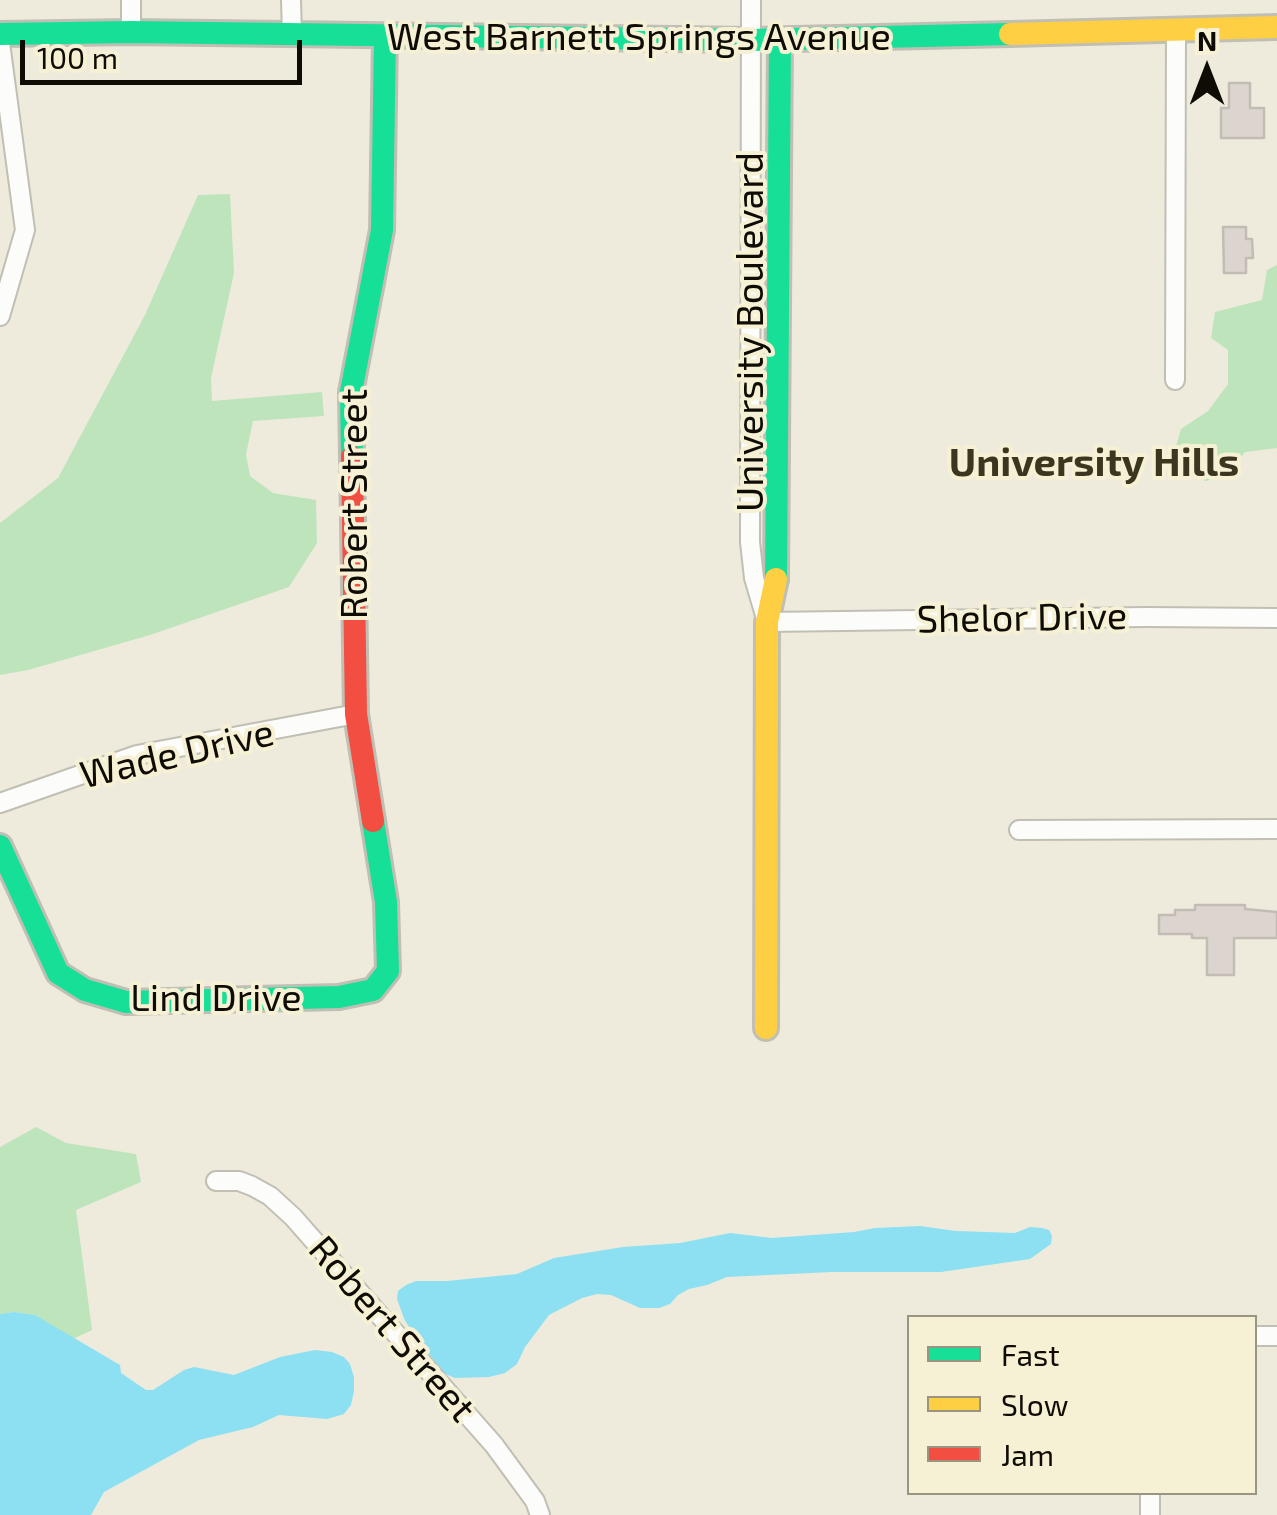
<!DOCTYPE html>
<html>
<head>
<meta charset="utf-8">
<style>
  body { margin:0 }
  #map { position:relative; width:1277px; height:1515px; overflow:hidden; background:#eeebdd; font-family:"Exo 2",sans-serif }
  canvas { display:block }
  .legend { position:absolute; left:907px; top:1315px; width:350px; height:180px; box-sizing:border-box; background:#f6f0d5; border:2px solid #999581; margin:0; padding:12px 18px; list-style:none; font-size:30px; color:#0e0c04 }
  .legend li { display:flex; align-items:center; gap:20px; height:50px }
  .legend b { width:50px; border:2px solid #999581 }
  .north { position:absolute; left:1157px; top:20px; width:100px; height:100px; -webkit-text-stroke:8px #f6f0d5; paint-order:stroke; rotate:0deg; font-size:28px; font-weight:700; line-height:40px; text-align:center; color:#0e0c04 }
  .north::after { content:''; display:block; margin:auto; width:35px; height:45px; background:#0e0c04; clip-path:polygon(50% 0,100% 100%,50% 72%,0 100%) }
  .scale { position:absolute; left:20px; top:40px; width:282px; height:45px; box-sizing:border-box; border:5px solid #0e0c04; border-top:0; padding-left:12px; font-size:30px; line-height:35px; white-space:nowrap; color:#0e0c04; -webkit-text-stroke:8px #f6f0d5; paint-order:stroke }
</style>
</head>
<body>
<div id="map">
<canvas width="1277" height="1515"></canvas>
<ul class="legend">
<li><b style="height:12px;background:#16e098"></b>Fast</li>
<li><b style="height:12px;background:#ffcf43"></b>Slow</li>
<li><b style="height:12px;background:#f24e42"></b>Jam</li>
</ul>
<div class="north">N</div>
<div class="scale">100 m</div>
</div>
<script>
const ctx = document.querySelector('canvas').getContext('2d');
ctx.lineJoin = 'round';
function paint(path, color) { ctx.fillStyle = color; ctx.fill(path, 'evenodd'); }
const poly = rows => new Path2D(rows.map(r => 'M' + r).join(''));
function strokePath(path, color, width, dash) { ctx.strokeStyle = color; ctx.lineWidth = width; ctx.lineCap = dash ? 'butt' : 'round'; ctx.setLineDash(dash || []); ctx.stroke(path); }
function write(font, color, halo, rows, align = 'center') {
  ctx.font = font + ' "Exo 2",sans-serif'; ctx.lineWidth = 8; ctx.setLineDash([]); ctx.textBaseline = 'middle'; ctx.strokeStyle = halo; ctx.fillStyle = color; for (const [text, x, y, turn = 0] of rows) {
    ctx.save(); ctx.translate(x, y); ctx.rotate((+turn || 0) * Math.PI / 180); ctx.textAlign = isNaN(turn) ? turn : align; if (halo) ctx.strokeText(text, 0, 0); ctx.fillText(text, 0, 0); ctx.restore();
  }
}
const green = poly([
  [230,194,234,273,211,378,212,401,322,392,324,416,253,421,246,454,250,476,273,493,316,500,317,543,289,587,150,635,28,670,0,675,0,523,58,478,145,315,198,195],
  [1277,265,1277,448,1245,452,1226,477,1205,481,1172,460,1181,429,1208,411,1228,384,1228,350,1211,338,1215,312,1262,300,1267,270],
  [36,1127,66,1143,136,1154,141,1182,76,1210,92,1330,73,1339,35,1315,14,1312,0,1314,0,1147]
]);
const water = poly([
  [920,1226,956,1231,1015,1233,1030,1227,1042,1228,1049,1230,1052,1236,1051,1244,1030,1259,941,1272,832,1272,727,1277,707,1285,689,1289,678,1295,670,1304,659,1308,640,1308,611,1295,597,1294,582,1298,549,1315,525,1347,517,1364,505,1373,489,1377,455,1378,443,1373,405,1321,397,1299,398,1291,406,1285,416,1281,447,1281,517,1274,554,1258,623,1247,680,1243,730,1233,772,1238,854,1232,875,1228],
  [14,1312,35,1315,120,1365,121,1373,146,1390,153,1390,184,1370,194,1367,234,1375,280,1357,315,1350,332,1352,344,1357,350,1364,354,1377,354,1391,351,1405,344,1414,327,1419,279,1415,253,1427,199,1440,104,1492,91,1515,0,1515,0,1314]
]);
const building = poly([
  [1229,83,1250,83,1250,108,1264,108,1264,138,1221,138,1221,108,1229,108,1229,83],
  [1223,227,1246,227,1246,239,1252,239,1253,258,1246,258,1246,273,1224,273,1223,227],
  [1195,905,1245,905,1245,909,1277,912,1277,938,1234,938,1234,975,1207,975,1207,938,1192,938,1192,934,1159,934,1159,915,1175,915,1175,910,1195,910,1195,905]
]);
const street = poly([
  [291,0,292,36],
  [751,0,750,542,754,578,767,622,1146,617,1277,618],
  [131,32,131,0],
  [0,43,25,230,0,316],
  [1175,380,1176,30],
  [0,803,137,755,356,714],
  [1019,830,1277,829],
  [216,1181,239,1181,252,1186,270,1196,293,1217,494,1445,535,1501,540,1515],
  [1254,1336,1277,1336],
  [1150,1492,1150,1515]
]);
const fast = poly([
  [0,34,131,32,751,40,1010,34],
  [352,457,351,392,382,230,385,37],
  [776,579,780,39],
  [0,846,58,973,85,990,126,1002,339,997,373,990,388,971,386,902,373,821]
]);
const slow = poly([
  [1010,34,1277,27],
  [766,1028,767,622,776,579]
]);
const jam = poly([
  [352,457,356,714,373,821]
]);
const streetNames = [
  ["West Barnett Springs Avenue",639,37],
  ["University Boulevard",750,332,-90],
  ["Robert Street",354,504,-90],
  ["Shelor Drive",1022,618,-1],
  ["Wade Drive",177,754,-13],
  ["Lind Drive",216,998],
  ["Robert Street",392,1329,49]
];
const neighbourhoodNames = [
  ["University Hills",1094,463]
];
paint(green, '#bee4bb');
paint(water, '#8ce0f1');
paint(building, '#dcd4ce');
strokePath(building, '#c3bcb5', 2.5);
strokePath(street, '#c1bfb4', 22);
strokePath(fast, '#c1bfb4', 28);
strokePath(slow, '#c1bfb4', 28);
strokePath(jam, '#c1bfb4', 28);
strokePath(street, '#fcfcfa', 18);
strokePath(fast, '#16e098', 22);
strokePath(slow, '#ffcf43', 22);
strokePath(jam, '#f24e42', 22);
write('38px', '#0e0c04', '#f6f0d5', streetNames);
write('bold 40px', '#3b3620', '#f6f0d5', neighbourhoodNames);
</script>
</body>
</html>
